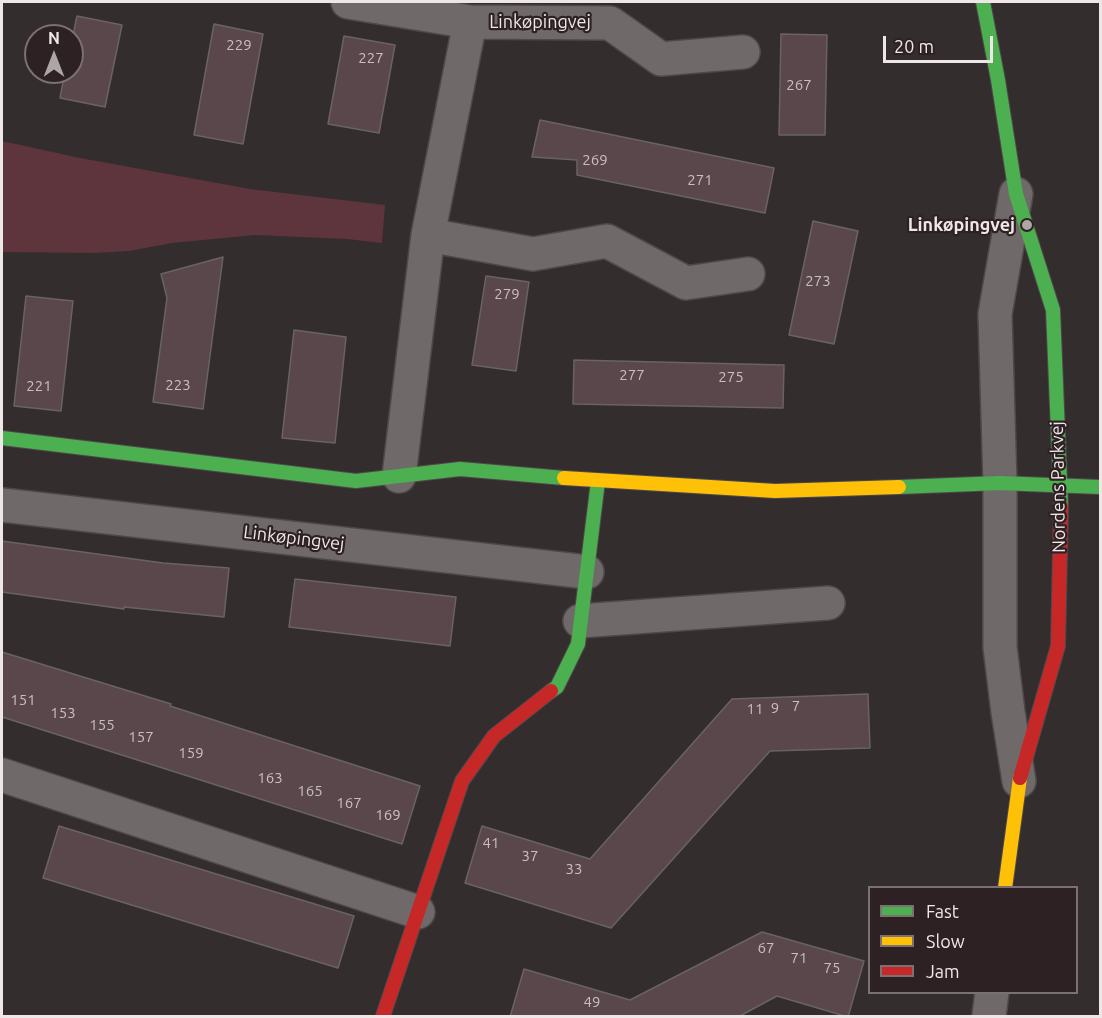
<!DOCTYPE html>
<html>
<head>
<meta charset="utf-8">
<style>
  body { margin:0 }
  #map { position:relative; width:1102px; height:1018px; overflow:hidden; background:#342d2e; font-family:Ubuntu,sans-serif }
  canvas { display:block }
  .frame { position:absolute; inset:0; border:3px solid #efe6e8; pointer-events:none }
  .legend { position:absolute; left:868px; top:886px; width:210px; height:108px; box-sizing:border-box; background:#2d2123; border:2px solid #7b7072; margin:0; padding:8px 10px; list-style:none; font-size:18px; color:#efe6e8 }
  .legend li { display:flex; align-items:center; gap:12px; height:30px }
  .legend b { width:30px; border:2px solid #7b7072 }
  .north { position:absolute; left:24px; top:24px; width:60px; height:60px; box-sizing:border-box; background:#2d2123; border:2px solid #7b7072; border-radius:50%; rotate:0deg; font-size:16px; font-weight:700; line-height:24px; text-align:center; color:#efe6e8 }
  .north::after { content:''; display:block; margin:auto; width:21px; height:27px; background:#aea5a7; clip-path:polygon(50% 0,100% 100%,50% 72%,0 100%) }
  .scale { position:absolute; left:883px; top:36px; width:110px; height:27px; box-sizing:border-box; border:3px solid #efe6e8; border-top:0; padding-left:8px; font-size:18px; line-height:21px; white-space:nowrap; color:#efe6e8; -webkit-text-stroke:4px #2d2123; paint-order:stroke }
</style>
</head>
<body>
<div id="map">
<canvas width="1102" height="1018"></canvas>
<div class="frame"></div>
<ul class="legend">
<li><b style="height:8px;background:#4caf50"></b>Fast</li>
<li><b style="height:8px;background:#ffc107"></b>Slow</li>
<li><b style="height:8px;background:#c62828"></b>Jam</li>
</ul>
<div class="north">N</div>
<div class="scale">20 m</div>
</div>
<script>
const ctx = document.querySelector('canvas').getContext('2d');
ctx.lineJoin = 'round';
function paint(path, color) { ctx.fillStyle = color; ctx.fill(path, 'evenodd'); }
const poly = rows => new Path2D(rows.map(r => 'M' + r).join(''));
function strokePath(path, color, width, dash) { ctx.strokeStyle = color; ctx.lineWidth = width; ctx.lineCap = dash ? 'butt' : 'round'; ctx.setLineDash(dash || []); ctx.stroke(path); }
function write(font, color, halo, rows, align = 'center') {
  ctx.font = font + ' Ubuntu,sans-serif'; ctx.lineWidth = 4.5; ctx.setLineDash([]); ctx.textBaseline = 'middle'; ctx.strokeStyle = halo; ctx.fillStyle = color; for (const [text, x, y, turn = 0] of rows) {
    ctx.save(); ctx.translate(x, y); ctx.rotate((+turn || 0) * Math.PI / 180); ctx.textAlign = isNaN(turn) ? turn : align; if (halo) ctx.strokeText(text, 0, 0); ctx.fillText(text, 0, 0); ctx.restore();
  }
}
const green = poly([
  [2,141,80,158,250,189,385,205,382,243,347,239,255,235,172,243,129,251,95,253,2,252]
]);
const building = poly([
  [77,16,122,25,105,107,60,98,65,72,72,72,72,40,77,16],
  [214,24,263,34,243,144,194,135,214,24],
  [781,34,827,35,825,135,779,135,781,34],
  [344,36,395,45,379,133,328,124,344,36],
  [540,120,774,168,765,213,577,175,577,160,532,157,540,120],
  [813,221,858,231,834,344,789,335,813,221],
  [223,257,203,409,153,402,167,298,161,274,223,257],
  [486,276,529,282,516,371,472,365,486,276],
  [26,296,73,301,61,411,14,406,26,296],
  [294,330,346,337,335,443,282,438,294,330],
  [574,360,784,365,783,408,573,404,574,360],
  [2,541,163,563,229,568,224,617,124,607,124,609,2,592,2,541],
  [295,579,456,597,450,646,289,627,295,579],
  [2,652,171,704,170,706,420,786,402,844,2,717,2,652],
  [868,694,870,748,770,751,611,928,465,883,482,826,590,859,732,699,868,694],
  [59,826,354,916,338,968,43,878,59,826],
  [762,932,864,961,848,1017,777,996,738,1017,510,1017,524,969,630,1000,762,932]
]);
const street = poly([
  [348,2,470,22,428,235,399,476],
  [470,22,610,23,661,59,743,52],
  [1016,194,995,314,1000,483,1000,647,1008,712,1019,781],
  [428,235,533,254,607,241,686,283,748,274],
  [2,505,587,572],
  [580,621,828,603],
  [2,775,418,912],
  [989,1016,992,992]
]);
const fast = poly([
  [983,2,998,80,1016,194,1053,310,1061,506],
  [2,438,356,481,460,469,564,478],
  [899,487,1000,483,1100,487],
  [551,691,557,687,578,644,598,481]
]);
const slow = poly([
  [564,478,775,491,899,487],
  [1005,888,1020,778]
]);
const jam = poly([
  [1020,778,1058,646,1061,506],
  [383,1016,462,781,494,736,551,691]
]);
const markers = [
  [1027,225,6,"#aea5a7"]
];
const numberNames = [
  ["229",239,45],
  ["227",371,58],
  ["267",799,85],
  ["269",595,160],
  ["271",700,180],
  ["273",818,281],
  ["279",507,294],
  ["277",632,375],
  ["275",731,377],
  ["223",178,385],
  ["221",39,386],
  ["151",23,700],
  ["7",796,706],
  ["9",775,708],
  ["11",755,709],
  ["153",63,713],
  ["155",102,725],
  ["157",141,737],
  ["159",191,753],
  ["163",270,778],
  ["165",310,791],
  ["167",349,803],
  ["169",388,815],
  ["41",491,843],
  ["37",530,856],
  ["33",574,869],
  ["67",766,948],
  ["71",799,958],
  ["75",832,968],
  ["49",592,1002]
];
const streetNames = [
  ["Linkøpingvej",540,22],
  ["Nordens Parkvej",1058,487,-91],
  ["Linkøpingvej",294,538,7]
];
const poiNames = [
  ["Linkøpingvej",1015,225]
];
paint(green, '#5e343d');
paint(building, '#59474c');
strokePath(building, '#696364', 1.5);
strokePath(street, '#4e484a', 36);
strokePath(fast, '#4e484a', 16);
strokePath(slow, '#4e484a', 16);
strokePath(jam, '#4e484a', 16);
strokePath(street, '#70696a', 33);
strokePath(fast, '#4caf50', 14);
strokePath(slow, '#ffc107', 14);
strokePath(jam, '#c62828', 14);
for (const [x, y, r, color] of markers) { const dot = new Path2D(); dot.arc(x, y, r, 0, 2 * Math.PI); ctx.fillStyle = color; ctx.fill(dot); strokePath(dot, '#2d2123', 2); }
write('15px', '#cabec1', null, numberNames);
write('18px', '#efe6e8', '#2d2123', streetNames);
write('bold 18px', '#efe6e8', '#2d2123', poiNames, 'right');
</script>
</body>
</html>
